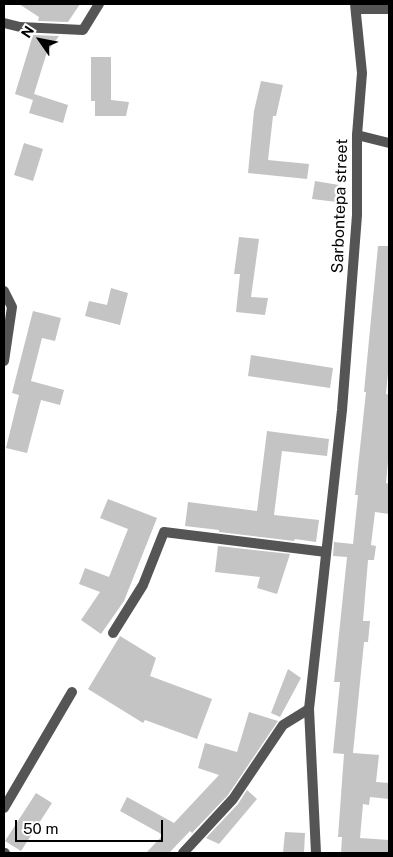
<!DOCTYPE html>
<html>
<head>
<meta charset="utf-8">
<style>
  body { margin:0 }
  #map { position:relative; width:393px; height:857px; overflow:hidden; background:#fff; font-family:"Public Sans",sans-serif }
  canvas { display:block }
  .frame { position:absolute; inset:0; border:5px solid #000; pointer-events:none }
  .north { position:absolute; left:15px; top:15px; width:50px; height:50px; -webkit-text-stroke:4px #fff; paint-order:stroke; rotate:303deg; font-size:14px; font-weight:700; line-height:20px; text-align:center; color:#000 }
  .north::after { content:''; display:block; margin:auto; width:18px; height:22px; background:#000; clip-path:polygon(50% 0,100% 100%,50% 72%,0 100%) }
  .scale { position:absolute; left:15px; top:820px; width:148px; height:22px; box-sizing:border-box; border:2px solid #000; border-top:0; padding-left:6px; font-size:15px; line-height:18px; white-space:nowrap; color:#000; -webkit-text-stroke:4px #fff; paint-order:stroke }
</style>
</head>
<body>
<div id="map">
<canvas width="393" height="857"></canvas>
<div class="frame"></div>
<div class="north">N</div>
<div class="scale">50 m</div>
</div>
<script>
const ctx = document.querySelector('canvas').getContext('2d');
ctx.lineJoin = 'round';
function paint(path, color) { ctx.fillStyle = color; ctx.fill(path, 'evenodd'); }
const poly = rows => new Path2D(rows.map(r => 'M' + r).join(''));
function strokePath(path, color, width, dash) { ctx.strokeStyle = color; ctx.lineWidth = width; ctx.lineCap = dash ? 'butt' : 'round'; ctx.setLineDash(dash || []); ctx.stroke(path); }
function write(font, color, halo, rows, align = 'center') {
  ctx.font = font + ' "Public Sans",sans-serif'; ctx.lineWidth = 5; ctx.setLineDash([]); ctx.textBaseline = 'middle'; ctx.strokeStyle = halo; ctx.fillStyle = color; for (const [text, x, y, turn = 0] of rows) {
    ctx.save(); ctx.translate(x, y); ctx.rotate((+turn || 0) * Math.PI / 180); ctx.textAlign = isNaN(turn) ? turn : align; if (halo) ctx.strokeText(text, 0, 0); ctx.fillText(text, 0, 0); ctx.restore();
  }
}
const building = poly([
  [19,4,80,4,68,22,38,21,39,17],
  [33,35,59,36,47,52,34,94,68,105,63,123,29,113,33,100,15,94],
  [91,57,111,57,111,100,129,102,126,116,95,116,95,101,91,101],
  [261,81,283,85,276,116,273,116,268,160,309,164,307,179,248,173,254,111],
  [24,143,43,149,33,181,14,175],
  [315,181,339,185,337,202,312,199],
  [239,237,259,239,251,297,268,298,265,315,236,312,240,274,234,274],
  [378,246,389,246,389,362,386,394,389,395,389,450,386,483,389,484,389,514,375,512,371,545,376,546,374,560,368,560,363,621,370,621,368,642,364,642,353,753,379,755,376,782,389,783,389,799,370,797,369,805,363,804,360,838,389,840,389,853,341,853,342,837,338,837,344,754,333,753,340,682,334,682,347,557,333,556,334,542,353,544,358,495,355,495,366,392,364,392],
  [111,288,128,293,120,325,85,316,89,301,107,305],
  [33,311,61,318,55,341,42,338,31,381,64,390,60,405,41,400,27,453,6,448,19,395,12,393],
  [251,355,333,368,330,388,248,376],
  [267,431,329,439,327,456,282,451,274,515,319,520,316,542,295,539,294,541,219,532,219,530,185,526,188,502,257,511],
  [108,499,157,518,124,601,101,634,81,620,100,592,79,584,85,568,109,577,128,529,100,518],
  [218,546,290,554,277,594,257,588,260,577,215,572],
  [120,636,156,658,150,676,212,699,197,739,145,720,143,723,88,689],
  [288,669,301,678,280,717,271,713],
  [249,712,278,721,228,795,192,833,190,831,169,853,146,853,163,835,120,811,127,797,174,823,219,775,198,768,205,743,237,752],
  [247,790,257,799,219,844,206,838,238,804],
  [36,793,52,803,21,851,5,841],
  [285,832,305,833,304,853,283,853]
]);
const service = poly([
  [356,9,389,9],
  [113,633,143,585,164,532,326,552],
  [4,808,72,692]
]);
const minor = poly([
  [4,23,20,27,83,30,99,4],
  [357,135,389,143],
  [4,291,12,307,4,361],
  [4,853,5,853],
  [183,853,233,799,283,725,309,709]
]);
const tertiary = poly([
  [316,853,309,709,342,410,357,215,357,135,362,73,355,4]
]);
const streetNames = [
  ["Sarbontepa street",340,206,-88]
];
paint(building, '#c4c4c4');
strokePath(service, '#555', 10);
strokePath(minor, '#555', 10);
strokePath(tertiary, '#555', 10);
write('16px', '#000', '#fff', streetNames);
</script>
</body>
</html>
